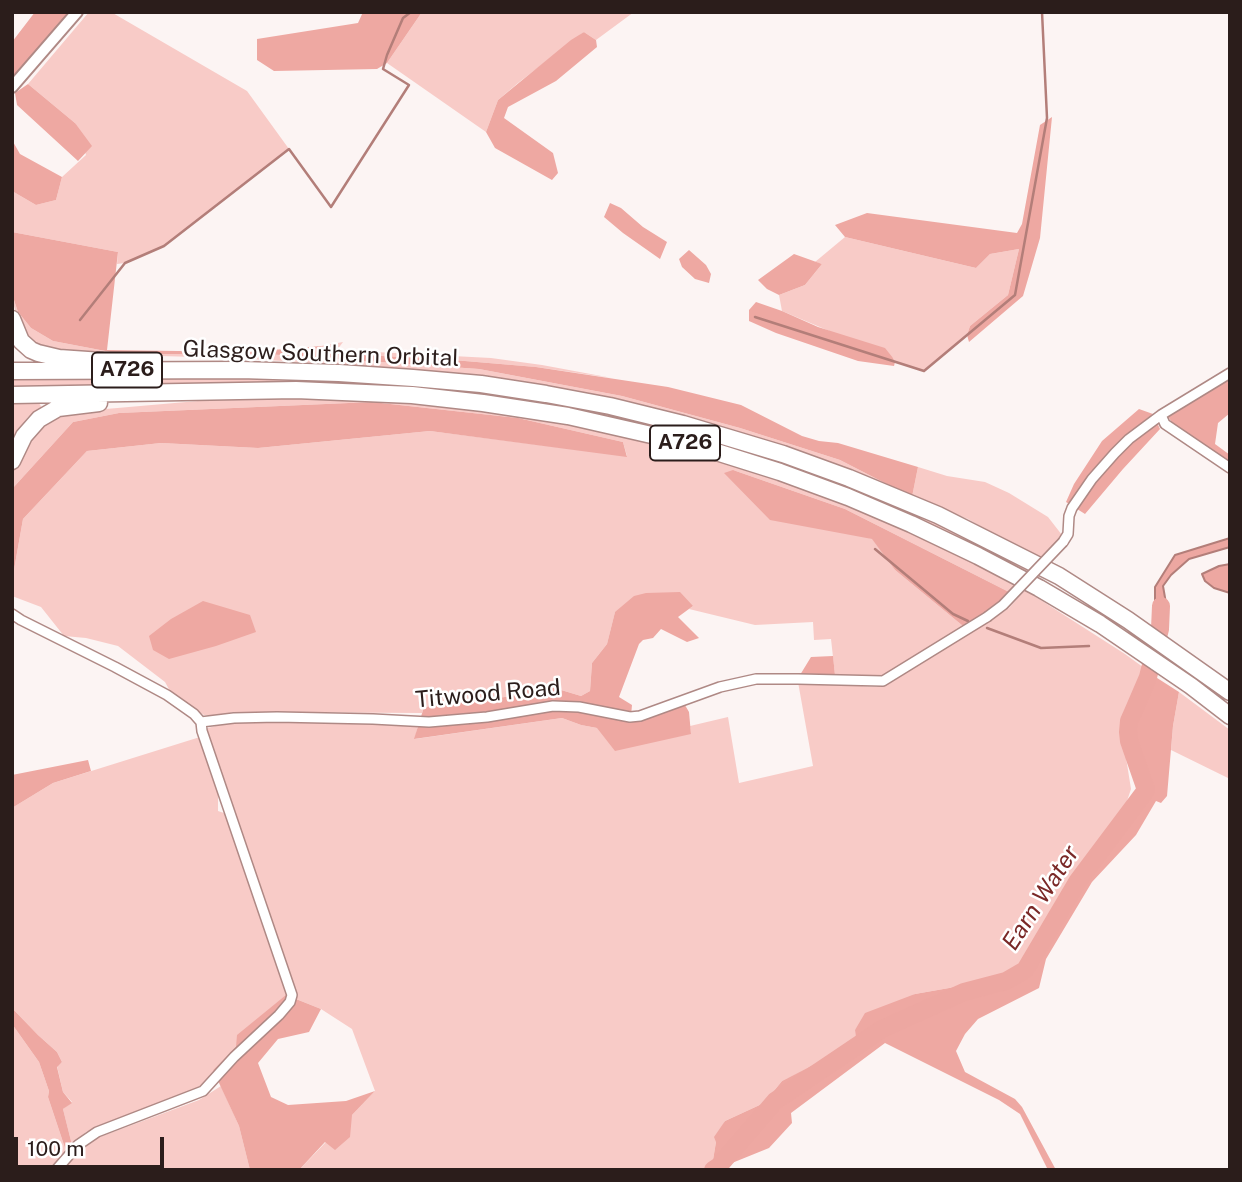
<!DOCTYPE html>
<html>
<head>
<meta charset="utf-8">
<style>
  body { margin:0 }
  #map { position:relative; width:1242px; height:1182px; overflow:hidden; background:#fcf4f3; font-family:"Public Sans",sans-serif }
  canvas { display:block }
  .frame { position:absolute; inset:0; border:14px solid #2b1d1b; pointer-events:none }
  .scale { position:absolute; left:14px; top:1137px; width:150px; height:32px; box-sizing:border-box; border:4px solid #2b1d1b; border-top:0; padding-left:9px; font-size:21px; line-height:24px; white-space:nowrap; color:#2b1d1b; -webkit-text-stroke:5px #fff; paint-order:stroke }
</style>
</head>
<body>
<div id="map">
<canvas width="1242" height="1182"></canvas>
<div class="frame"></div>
<div class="scale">100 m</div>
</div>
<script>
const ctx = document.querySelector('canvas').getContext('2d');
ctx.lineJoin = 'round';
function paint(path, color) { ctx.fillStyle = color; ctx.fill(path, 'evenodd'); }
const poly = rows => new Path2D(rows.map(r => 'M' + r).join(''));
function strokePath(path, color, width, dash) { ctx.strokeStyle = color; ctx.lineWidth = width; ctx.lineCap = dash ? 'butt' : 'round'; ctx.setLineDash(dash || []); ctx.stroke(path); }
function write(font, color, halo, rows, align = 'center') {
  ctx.font = font + ' "Public Sans",sans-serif'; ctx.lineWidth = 5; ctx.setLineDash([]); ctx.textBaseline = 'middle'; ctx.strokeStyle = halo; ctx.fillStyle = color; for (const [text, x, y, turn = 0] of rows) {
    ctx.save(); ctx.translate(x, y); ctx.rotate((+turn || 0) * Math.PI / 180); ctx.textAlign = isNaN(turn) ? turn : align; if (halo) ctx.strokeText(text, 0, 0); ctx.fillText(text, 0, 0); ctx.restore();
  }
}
const green = poly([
  [89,12,111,12,247,91,289,149,164,246,125,263,117,264,118,252,12,232,12,191,36,205,56,200,62,177,86,155,75,123,28,84],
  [422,12,634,12,596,40,584,32,518,83,498,100,486,132,387,63],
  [845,237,976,268,990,254,1019,249,1008,295,970,326,967,335,924,371,895,362,893,358,782,311,779,295,805,285,822,264,815,262],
  [12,294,18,312,31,328,53,341,121,354,266,354,479,369,622,396,740,428,840,460,912,497,918,467,947,476,985,482,1009,493,1048,517,1062,535,1039,561,968,519,842,469,726,429,513,381,450,373,331,364,235,358,122,355,65,352,37,346,26,337,20,327,12,299],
  [343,342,337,350,491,358,542,365,612,378,536,367,453,360,329,353,321,346],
  [12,378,302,378,449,387,538,399,633,418,691,433,830,477,917,514,986,546,1031,570,1026,575,894,508,541,405,467,393,380,386,305,383,12,387],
  [232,398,361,399,436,405,516,414,568,423,640,439,719,461,773,478,843,503,897,526,971,562,1015,586,1009,592,845,509,733,470,861,536,873,539,895,570,963,626,882,677,835,675,831,639,814,640,813,622,755,625,689,609,693,606,615,612,607,644,592,663,590,691,581,696,538,683,513,696,424,707,422,713,234,712,214,716,204,715,171,693,165,682,118,646,86,638,64,636,41,607,12,596,12,581,23,519,87,451,161,443,258,448,430,431,627,456,623,442,518,418,372,402,119,413,73,422,12,489,12,472,31,434,60,413],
  [12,403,39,403,42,408,28,417,17,432,12,442],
  [1025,590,1125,654,1147,670,1126,722,1124,745,1131,789,1124,810,1056,901,1019,969,1006,978,915,994,855,1030,856,1041,831,1060,829,1058,782,1081,764,1103,725,1121,716,1142,712,1166,705,1170,299,1170,375,1091,352,1029,321,1009,296,999,228,790,207,732,208,728,234,721,418,725,415,739,562,718,581,725,597,728,691,734,690,726,728,717,739,783,813,766,798,682,877,687,889,683,991,620,1009,608],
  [1179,692,1230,730,1230,779,1171,750,1173,726],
  [200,737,218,791,218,811,227,814,290,996,213,1070,215,1075,198,1088,86,1132,72,1145,63,1109,72,1102,63,1092,57,1066,62,1062,57,1052,38,1035,12,1008,12,808,53,783],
  [12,1024,39,1062,49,1091,48,1097,66,1151,50,1170,12,1170],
  [221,1086,239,1126,250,1170,61,1170,89,1141,199,1100]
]);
const forest = poly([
  [35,12,69,12,12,80,12,42],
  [363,12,422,12,387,63,377,69,274,71,257,60,257,39,358,23],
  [584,32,596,40,597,47,556,81,508,107,504,118,553,153,558,173,552,180,495,148,486,132,498,100,571,40],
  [28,84,75,123,92,146,78,161,17,105,15,93],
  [1052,117,1040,238,1023,296,969,342,967,335,970,326,1008,295,1019,249,990,254,976,268,845,237,835,225,867,213,1017,233,1022,224,1040,125],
  [12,140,20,154,62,177,56,200,36,205,12,191],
  [610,203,621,208,643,227,667,242,660,259,623,233,604,217],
  [12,232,118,252,107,350,248,352,321,346,329,353,453,360,536,367,668,387,741,405,802,436,819,441,838,443,918,467,912,497,840,460,740,428,622,396,479,369,266,354,121,354,53,341,31,328,18,312,12,294],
  [689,250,706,265,711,274,709,283,695,279,682,267,679,259],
  [794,254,822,264,805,285,779,295,767,289,758,280],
  [756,302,782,311,818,327,885,348,893,358,895,362,894,366,858,361,776,333,749,321,749,310],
  [1230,379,1230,413,1218,423,1215,444,1230,455,1230,462,1173,424,1167,415],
  [372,402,518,418,623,442,627,457,430,431,258,448,161,443,87,451,23,519,12,581,12,489,73,422,119,413],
  [1139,409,1153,414,1160,429,1123,469,1085,514,1066,502,1074,484,1102,441],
  [733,470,845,509,1009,592,994,607,963,626,895,570,872,539,770,520,724,473],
  [680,592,693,606,678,617,699,638,687,642,661,629,653,638,643,640,639,644,619,697,632,705,631,716,682,700,689,712,691,734,615,751,597,728,581,725,562,718,414,739,424,707,513,696,538,683,581,696,590,691,592,663,607,644,615,612,634,596,646,593],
  [203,601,250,615,256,632,216,646,169,659,153,650,149,636,171,619],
  [833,656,835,675,800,675,811,657],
  [1154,676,1179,692,1173,726,1167,796,1161,803,1156,801,1136,835,1092,882,1046,959,1039,988,978,1019,965,1034,956,1051,965,1072,1015,1099,1022,1107,1056,1170,1048,1170,1020,1114,999,1100,885,1043,791,1113,792,1123,769,1148,732,1163,712,1166,716,1142,714,1137,725,1121,764,1103,782,1081,829,1057,831,1060,856,1041,855,1030,865,1013,915,994,1006,978,1006,983,1024,974,1031,966,1080,883,1104,852,1121,836,1149,788,1133,734,1134,722],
  [88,760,91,771,53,783,12,808,12,775],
  [286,995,321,1009,309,1032,278,1039,258,1063,271,1097,288,1105,346,1101,375,1091,352,1115,350,1137,335,1150,325,1142,299,1170,250,1170,239,1126,213,1070,236,1047,237,1035],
  [12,1008,38,1035,57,1052,62,1062,57,1067,63,1092,72,1103,63,1109,72,1145,66,1151,48,1097,49,1091,39,1062,12,1024]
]);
const water = poly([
  [1230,538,1230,547,1189,559,1171,575,1163,586,1167,609,1165,633,1155,626,1155,587,1175,555,1230,538],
  [1230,564,1230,593,1214,588,1205,581,1202,574,1219,566,1230,564]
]);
const stream = poly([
  [755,317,924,371,1015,295,1047,118,1042,12],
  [80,320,125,263,164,246,289,149,331,207,409,85,383,69,387,55,403,18,411,12],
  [875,549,953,614,968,621],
  [987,628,1041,648,1089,646]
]);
const river = poly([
  [713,1170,719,1166,775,1101,882,1029,964,992,1006,981,1025,970,1077,882,1146,790,1129,741,1128,732,1129,721,1133,712,1148,677,1160,629,1161,606]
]);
const minor = poly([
  [1161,415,1165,424,1230,468],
  [1063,542,1068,534,1069,516,1072,508,1092,479,1115,453,1129,439,1161,415,1230,373],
  [12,614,21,620,115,667,167,695,194,714,201,722,202,731,292,995,290,1002,279,1015,234,1057,203,1091,97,1132,78,1145,56,1170],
  [201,722,234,718,277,717,373,719,429,722,487,717,553,706,579,707,630,717,640,716,720,687,756,679,798,679,883,681,987,617]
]);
const tertiary = poly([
  [12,87,77,12]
]);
const trunk = poly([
  [12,319,21,341,31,350,38,353,59,358,102,361],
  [12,371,241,370,339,373,413,378,481,384,546,394,610,406,683,424,783,454,849,478,938,515,1059,576,1128,620,1230,692],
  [12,395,296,390,412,395,483,403,568,416,691,444,780,472,848,497,911,524,978,556,1039,588,1100,624,1191,686,1230,716],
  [12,461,24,436,39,419,58,408,99,403]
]);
const minorBridge = poly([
  [987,617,1003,605,1063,542]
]);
const shields = [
  [127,370,70],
  [685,443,70]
];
const shieldNames = [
  ["A726",127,370],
  ["A726",685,443]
];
const streetNames = [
  ["Glasgow Southern Orbital",321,354,2],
  ["Titwood Road",488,694,-5]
];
const waterNames = [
  ["Earn Water",1041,898,-57]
];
paint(green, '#f8cbc7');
paint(forest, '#eea8a2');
paint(water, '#eda7a1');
strokePath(water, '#b37e79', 2);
strokePath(stream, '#b37e79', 2.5);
strokePath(river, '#eda7a1', 18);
strokePath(minor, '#af8985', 12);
strokePath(tertiary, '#af8985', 14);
strokePath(trunk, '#af8985', 19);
strokePath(minor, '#fff', 9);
strokePath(tertiary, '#fff', 10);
strokePath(trunk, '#fff', 16);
strokePath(minorBridge, '#af8985', 12, []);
strokePath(minorBridge, '#fff', 9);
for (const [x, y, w] of shields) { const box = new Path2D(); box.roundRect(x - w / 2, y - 17.5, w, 35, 5); ctx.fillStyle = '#fff'; ctx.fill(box); strokePath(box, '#2b1d1b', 2); }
write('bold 21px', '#2b1d1b', null, shieldNames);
write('23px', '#2b1d1b', '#fff', streetNames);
write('italic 24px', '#7a2827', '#fff', waterNames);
</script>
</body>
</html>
